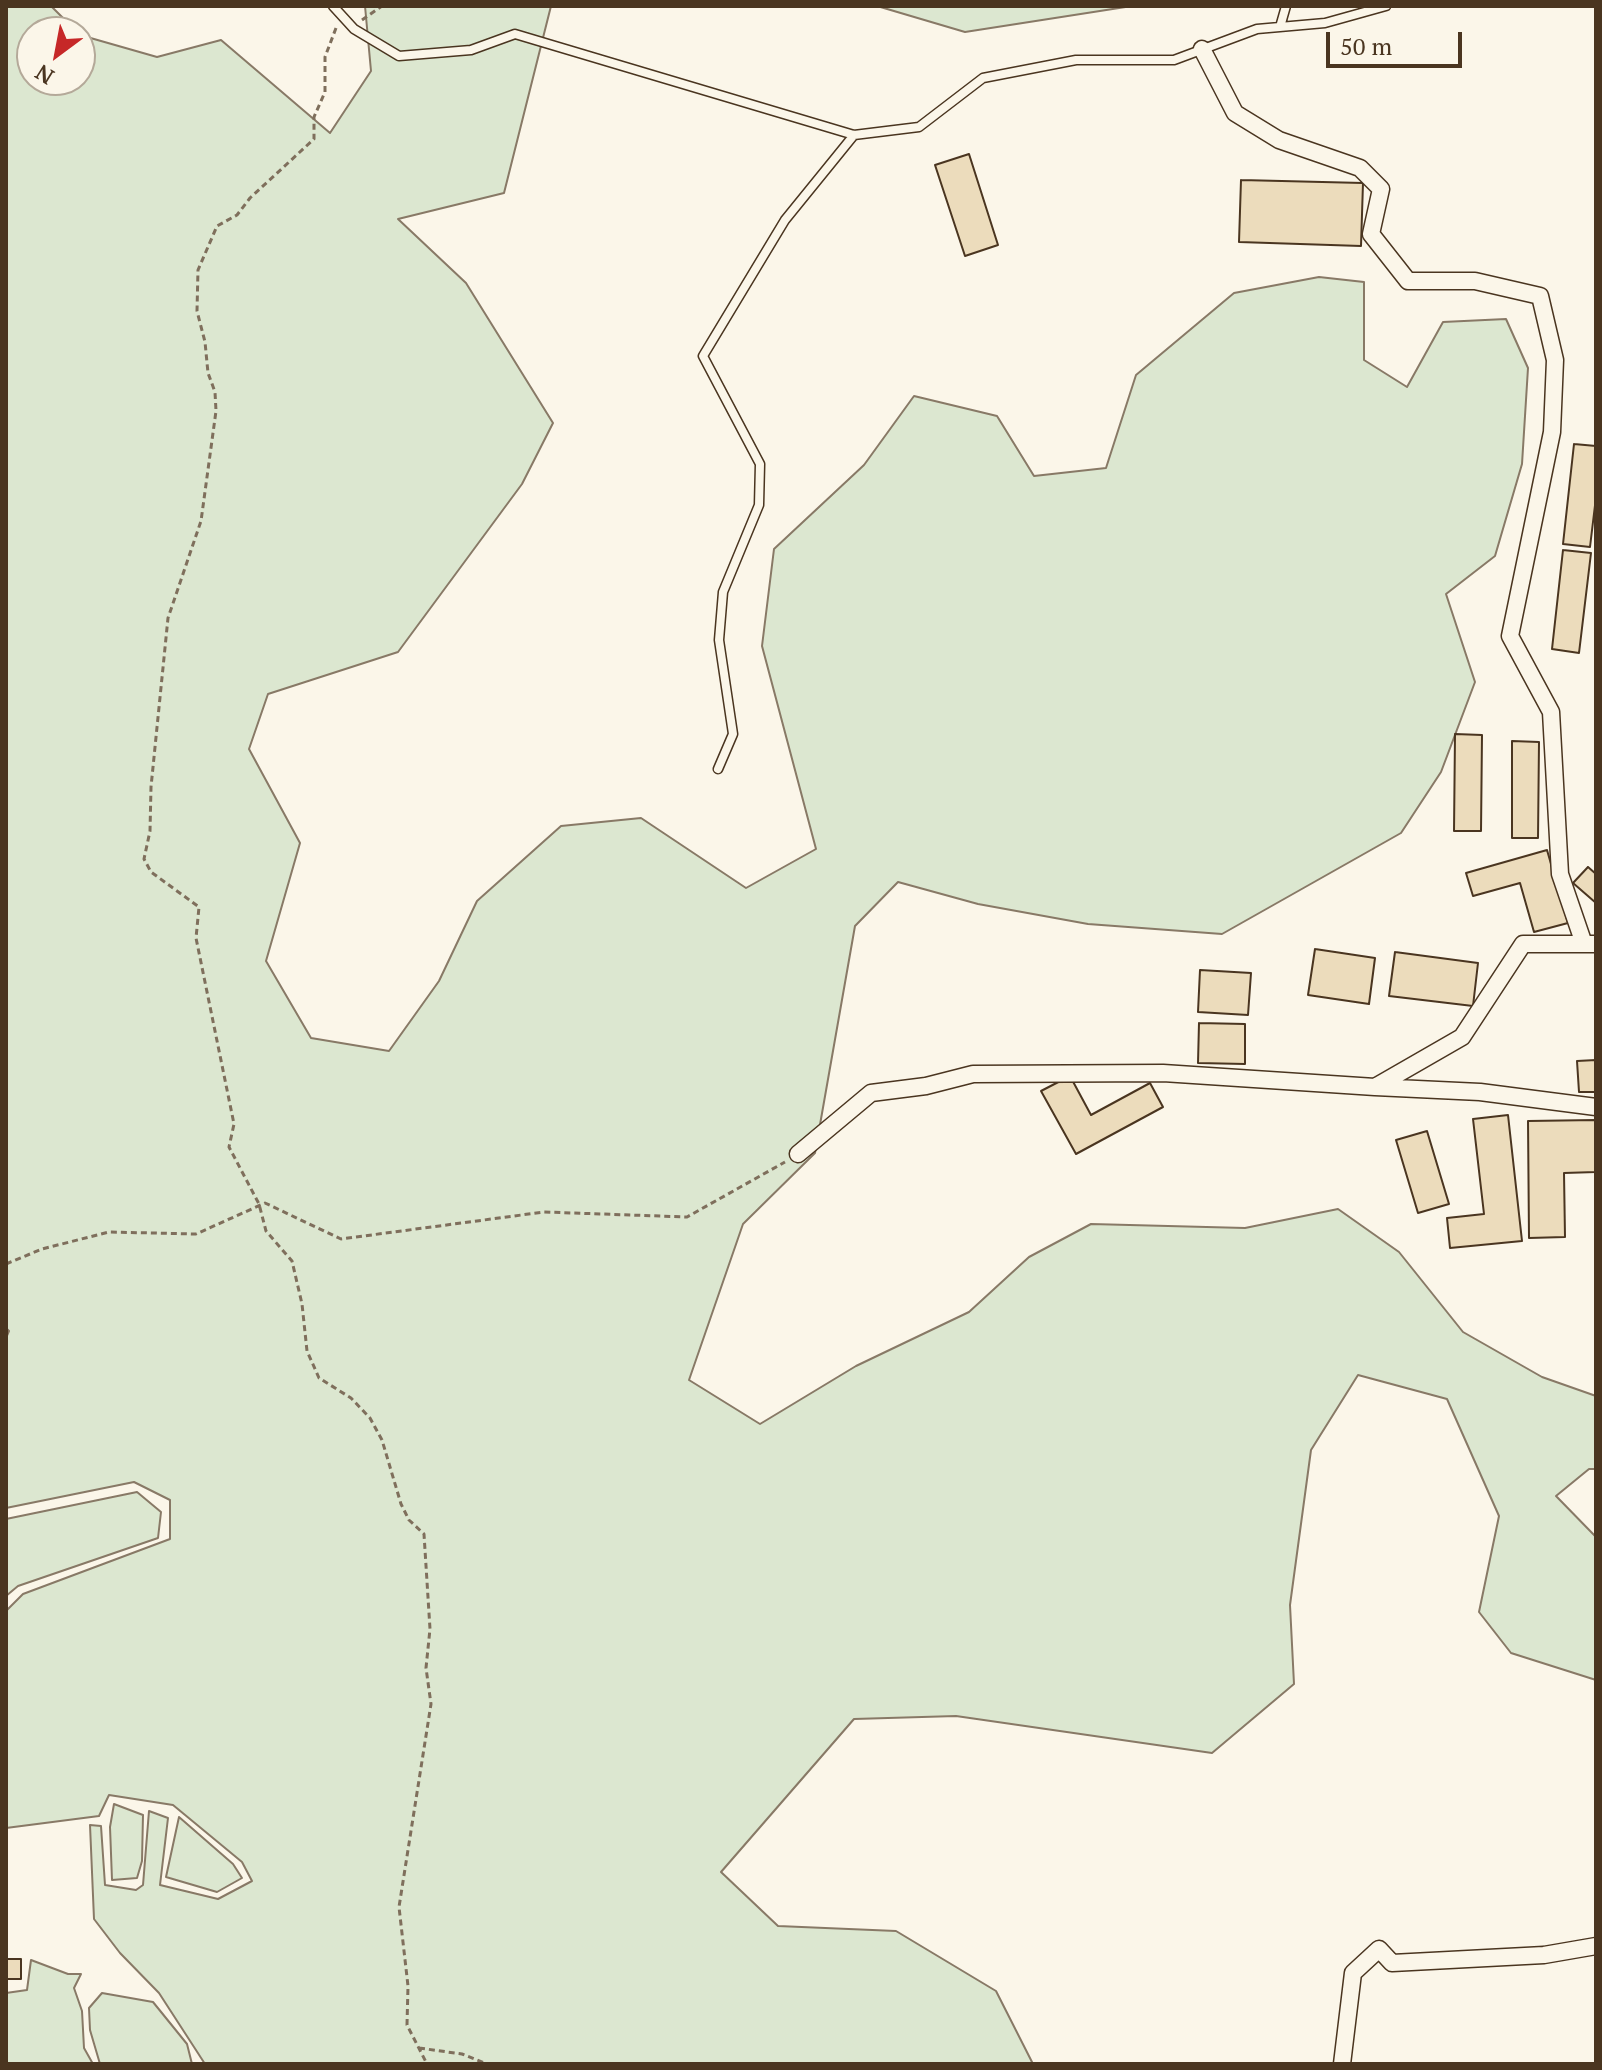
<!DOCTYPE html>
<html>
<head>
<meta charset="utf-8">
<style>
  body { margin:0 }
  #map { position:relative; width:1602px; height:2070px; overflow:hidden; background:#fbf6e9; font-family:"PT Serif",serif }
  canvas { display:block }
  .frame { position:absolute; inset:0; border:8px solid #4a3520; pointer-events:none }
  .north { position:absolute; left:16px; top:16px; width:80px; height:80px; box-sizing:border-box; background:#fbf6e9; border:2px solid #b4a999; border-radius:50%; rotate:212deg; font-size:22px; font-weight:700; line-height:32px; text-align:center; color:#4a3520 }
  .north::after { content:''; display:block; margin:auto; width:28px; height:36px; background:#c62828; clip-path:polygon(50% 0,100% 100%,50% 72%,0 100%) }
  .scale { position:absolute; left:1326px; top:32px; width:136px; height:36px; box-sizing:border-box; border:4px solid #4a3520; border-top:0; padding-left:10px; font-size:24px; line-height:28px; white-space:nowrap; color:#4a3520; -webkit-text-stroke:6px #fbf6e9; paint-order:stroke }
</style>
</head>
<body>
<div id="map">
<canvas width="1602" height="2070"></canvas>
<div class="frame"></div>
<div class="north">N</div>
<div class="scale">50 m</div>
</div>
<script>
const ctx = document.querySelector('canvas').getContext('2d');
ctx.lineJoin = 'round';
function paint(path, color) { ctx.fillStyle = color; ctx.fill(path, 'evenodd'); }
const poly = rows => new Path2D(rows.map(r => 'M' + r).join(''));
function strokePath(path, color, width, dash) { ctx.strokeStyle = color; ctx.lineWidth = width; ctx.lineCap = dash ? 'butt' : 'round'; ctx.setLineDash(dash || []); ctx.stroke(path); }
const green = poly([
  [6,6,51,6,77,32,32,32,32,80,80,80,80,35,157,57,221,40,330,133,371,71,365,6,551,6,504,193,398,219,466,283,553,423,522,484,398,652,268,694,249,749,300,843,266,961,311,1038,389,1051,439,981,477,901,561,826,641,818,746,888,816,849,762,646,774,549,864,465,914,396,997,416,1034,476,1106,468,1136,375,1234,293,1319,277,1364,282,1364,360,1407,387,1443,322,1506,319,1528,368,1522,464,1495,556,1446,594,1475,682,1441,772,1401,833,1222,934,1088,924,978,904,898,882,855,926,815,1153,743,1224,689,1380,760,1424,856,1366,969,1312,1029,1257,1091,1224,1245,1228,1338,1209,1399,1252,1463,1332,1542,1377,1596,1396,1596,1469,1589,1469,1556,1496,1596,1537,1596,1680,1511,1653,1479,1612,1499,1516,1447,1399,1358,1375,1311,1450,1290,1605,1294,1684,1212,1753,956,1716,854,1719,721,1872,778,1926,896,1931,996,1991,1033,2064,205,2064,159,1993,120,1953,94,1919,90,1825,101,1826,105,1885,136,1890,143,1885,149,1811,168,1818,160,1885,218,1899,252,1881,242,1862,173,1805,109,1795,99,1816,6,1828,6,1611,23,1594,170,1539,170,1500,134,1482,6,1508,6,1338,9,1331,6,1328,6,6],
  [877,6,1132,6,965,32,877,6],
  [137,1492,161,1512,158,1538,18,1586,6,1596,6,1519,137,1492],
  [114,1804,143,1815,142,1861,137,1878,112,1880,110,1827,114,1804],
  [179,1817,233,1864,242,1878,217,1892,166,1877,179,1817],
  [31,1960,68,1974,81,1974,74,1988,82,2011,84,2048,93,2064,6,2064,6,1993,27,1990,31,1960],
  [102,1993,153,2002,187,2044,192,2064,100,2064,90,2030,89,2008,102,1993]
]);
const building = poly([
  [969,154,998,245,965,256,935,165,969,154],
  [1241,180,1363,183,1361,246,1239,242,1241,180],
  [1574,444,1596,446,1596,497,1590,547,1563,544,1574,444],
  [1563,550,1591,553,1579,653,1552,649,1563,550],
  [1455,734,1482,735,1481,831,1454,831,1455,734],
  [1512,741,1539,742,1538,838,1512,838,1512,741],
  [1547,850,1568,923,1534,932,1520,883,1473,896,1466,873,1547,850],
  [1588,867,1596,874,1596,903,1573,883,1588,867],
  [1315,949,1375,958,1369,1004,1308,995,1315,949],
  [1395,952,1478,963,1473,1006,1389,996,1395,952],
  [1200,970,1251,973,1248,1015,1198,1012,1200,970],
  [1199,1023,1245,1024,1245,1064,1198,1063,1199,1023],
  [1596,1060,1596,1092,1579,1092,1577,1061,1596,1060],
  [1070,1076,1091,1115,1150,1083,1163,1107,1076,1154,1041,1091,1070,1076],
  [1508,1115,1522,1241,1450,1248,1447,1218,1484,1214,1473,1119,1508,1115],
  [1596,1120,1596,1172,1564,1173,1565,1237,1529,1238,1528,1121,1596,1120],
  [1427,1131,1449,1204,1418,1213,1396,1140,1427,1131],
  [6,1959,21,1959,21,1979,6,1979,6,1959]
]);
const path = poly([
  [362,20,382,6],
  [336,28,325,57,325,92,314,117,314,139,250,198,237,215,217,226,198,270,197,311,205,342,208,373,215,392,216,411,201,521,168,618,151,787,150,831,144,859,151,872,199,907,196,938,234,1124,229,1147,259,1204,266,1231,292,1261,302,1304,307,1351,319,1378,351,1398,370,1418,382,1440,401,1504,409,1520,424,1534,430,1629,426,1668,431,1704,399,1907,408,1986,407,2025,427,2064],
  [6,1264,42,1249,109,1232,196,1234,265,1203,341,1239,544,1212,687,1217,785,1162],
  [419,2048,462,2054,487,2064]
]);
const lane = poly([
  [333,6,354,29,399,56,471,50,515,34,854,135,919,127,983,78,1076,60,1174,60,1257,29,1325,23,1386,6],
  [1280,27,1286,6],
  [718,769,733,734,719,640,723,592,759,505,760,464,703,356,785,220,854,135]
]);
const street = poly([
  [1202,49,1235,113,1279,140,1360,168,1381,189,1371,234,1408,281,1475,281,1540,296,1555,360,1552,432,1510,636,1551,712,1560,874,1584,944],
  [1375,1087,1480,1092,1596,1107],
  [798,1154,871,1093,926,1086,973,1074,1163,1073,1375,1087,1462,1037,1523,944,1596,944],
  [1342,2064,1353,1973,1379,1949,1392,1963,1544,1955,1596,1946]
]);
paint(green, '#dce7d0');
strokePath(green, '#887966', 2);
paint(building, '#ecdcbc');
strokePath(building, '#4a3520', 2);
strokePath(lane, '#4a3520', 11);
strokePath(street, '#4a3520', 19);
strokePath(path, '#7f6f5c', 3, [6, 4]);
strokePath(lane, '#fbf6e9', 8);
strokePath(street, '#fbf6e9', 16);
</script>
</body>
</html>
